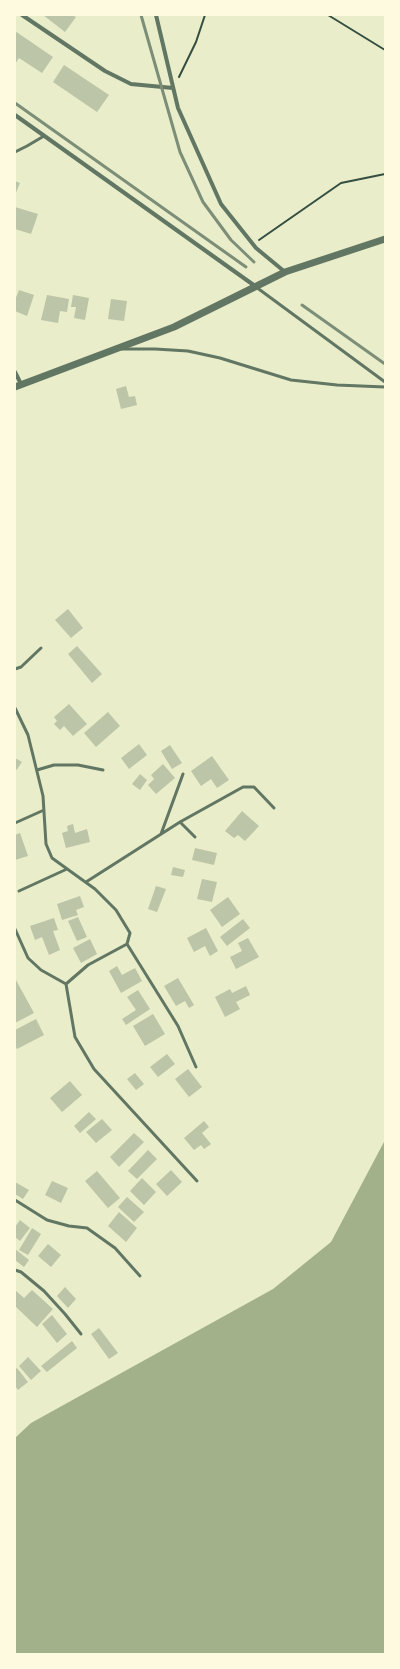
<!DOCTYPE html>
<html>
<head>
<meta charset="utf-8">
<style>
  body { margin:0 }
  #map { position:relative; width:400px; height:1669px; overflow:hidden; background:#e9edc9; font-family:"Work Sans",sans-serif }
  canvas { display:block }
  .frame { position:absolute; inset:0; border:16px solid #fefae0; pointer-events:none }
</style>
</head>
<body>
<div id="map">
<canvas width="400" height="1669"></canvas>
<div class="frame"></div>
</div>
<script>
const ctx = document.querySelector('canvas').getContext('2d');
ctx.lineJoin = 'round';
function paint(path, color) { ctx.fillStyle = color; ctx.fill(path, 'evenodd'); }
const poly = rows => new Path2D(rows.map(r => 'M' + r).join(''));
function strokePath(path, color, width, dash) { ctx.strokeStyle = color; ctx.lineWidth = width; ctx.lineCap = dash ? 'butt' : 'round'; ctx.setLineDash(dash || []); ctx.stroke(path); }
const water = poly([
  [385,1140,385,1653,383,1654,15,1654,15,1438,31,1423,273,1289,331,1242]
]);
const building = poly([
  [43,15,72,15,76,17,65,32],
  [15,31,53,57,42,73,19,58,15,64],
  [64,65,109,95,97,112,53,82],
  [15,181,20,183,15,195],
  [15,207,38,214,31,234,15,229],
  [19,290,34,295,27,316,15,311,15,300],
  [47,295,69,299,67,312,60,311,58,323,41,320],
  [73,295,89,298,85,320,74,318,76,307,71,307],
  [111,299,127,301,124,321,108,319],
  [126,386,129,397,135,396,137,405,121,409,116,389],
  [68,609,83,628,71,638,55,620],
  [77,646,102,674,92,683,68,654],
  [69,704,87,724,73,736,64,726,60,730,54,724,57,721,54,717],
  [108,712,120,726,96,747,84,733],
  [139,744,147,755,129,769,121,758],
  [170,745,182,763,172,769,161,751],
  [212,756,229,780,217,788,211,779,201,786,191,771],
  [15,758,22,762,15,772],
  [163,764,175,778,156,794,148,785,154,779,151,775],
  [140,774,147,780,140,790,132,784],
  [242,811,259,826,245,841,238,835,234,838,225,831],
  [73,824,75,833,87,829,90,842,66,848,62,833,68,831,67,826],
  [20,833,28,856,15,860,15,835],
  [195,848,217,853,214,865,192,860],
  [173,867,185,870,183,877,171,875],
  [202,879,217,882,212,902,197,899],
  [156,886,166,889,157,912,148,909],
  [80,896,84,907,76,910,78,915,62,920,57,904],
  [228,897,240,914,222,927,210,910],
  [78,917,87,937,77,941,68,921],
  [54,918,58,930,53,931,60,950,49,955,42,937,35,940,30,926],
  [243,919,250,928,227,946,220,937],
  [206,928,218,951,210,956,205,946,194,952,187,938],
  [248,938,259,957,236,969,230,957,242,951,238,943],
  [90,939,97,954,81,963,73,948],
  [117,966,122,975,135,968,142,981,121,993,109,971],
  [178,978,194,1005,189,1008,185,1001,176,1006,164,986],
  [16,980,34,1013,15,1023,15,1009,16,1008,15,1005,15,981],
  [246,986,250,995,236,1002,240,1009,225,1017,215,997,230,989,232,993],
  [138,990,150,1009,126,1025,122,1019,136,1010,127,997],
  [153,1014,165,1034,145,1046,133,1026],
  [36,1019,44,1035,17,1049,15,1046,15,1030],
  [167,1054,175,1064,158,1077,150,1067],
  [188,1069,202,1087,189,1097,175,1079],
  [135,1073,144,1084,136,1090,127,1079],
  [70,1081,82,1095,62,1112,50,1098],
  [89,1112,96,1119,80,1133,74,1126],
  [102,1119,112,1130,96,1143,86,1132],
  [204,1121,209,1127,202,1133,211,1144,204,1149,201,1145,194,1150,184,1138],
  [134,1133,144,1142,119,1167,110,1157],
  [148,1150,157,1159,137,1179,128,1171],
  [171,1170,182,1182,167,1196,156,1184],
  [97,1171,120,1198,108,1208,85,1181],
  [142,1178,156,1192,144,1205,130,1191],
  [52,1181,68,1188,61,1203,45,1195],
  [15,1182,29,1190,23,1199,15,1194],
  [127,1197,144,1212,134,1222,118,1207],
  [119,1212,137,1228,126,1242,108,1226],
  [20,1220,30,1228,20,1241,15,1237,15,1227],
  [32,1228,41,1234,28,1255,19,1250],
  [48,1244,61,1255,51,1267,38,1256],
  [15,1249,29,1260,24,1267,15,1260],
  [65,1287,76,1299,68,1308,57,1296],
  [15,1290,24,1298,32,1290,53,1309,37,1327,15,1306],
  [52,1315,67,1334,57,1343,42,1324],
  [99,1328,118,1353,109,1359,91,1334],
  [72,1341,77,1348,47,1372,41,1366],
  [28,1357,41,1371,31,1380,19,1366],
  [17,1368,28,1382,18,1390,15,1386,15,1370]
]);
const path = poly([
  [328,15,385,50],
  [179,77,196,42,205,15],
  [259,240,341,183,385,174]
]);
const service = poly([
  [15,152,27,146,44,136],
  [256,287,385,382],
  [121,349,155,349,188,351,220,358,291,380,337,385,385,387],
  [15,669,21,667,41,648],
  [15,708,28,735,43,796,46,844,52,858,95,889,116,910,130,933,127,944,88,965,66,984,75,1037,94,1069,197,1181],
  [37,770,54,765,78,765,103,770],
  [180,822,195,837],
  [15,823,44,810],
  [161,834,183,774],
  [86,882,180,822,243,787,254,787,274,808],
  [19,891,67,869],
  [15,929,28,958,41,970,66,984],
  [127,944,178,1026,196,1067],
  [15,1200,47,1220,69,1226,87,1228,115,1248,140,1276],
  [15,1270,21,1272,44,1291,65,1314,81,1334]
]);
const minor = poly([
  [22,15,105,71,131,84,173,88],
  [156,15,178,108,221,204,256,248,285,272],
  [15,115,255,286],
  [15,372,21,384]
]);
const tertiary = poly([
  [15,387,174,327,285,272,385,239]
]);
const rail = poly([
  [141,15,180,152,203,202,231,240,254,262],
  [15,103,246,267],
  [302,305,385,364]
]);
paint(water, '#a3b18a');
paint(building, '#bcc5a7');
strokePath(path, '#344e41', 2);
strokePath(service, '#617663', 3);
strokePath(minor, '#617663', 4);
strokePath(tertiary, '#617663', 7);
strokePath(rail, '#7c8e77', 3);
</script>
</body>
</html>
